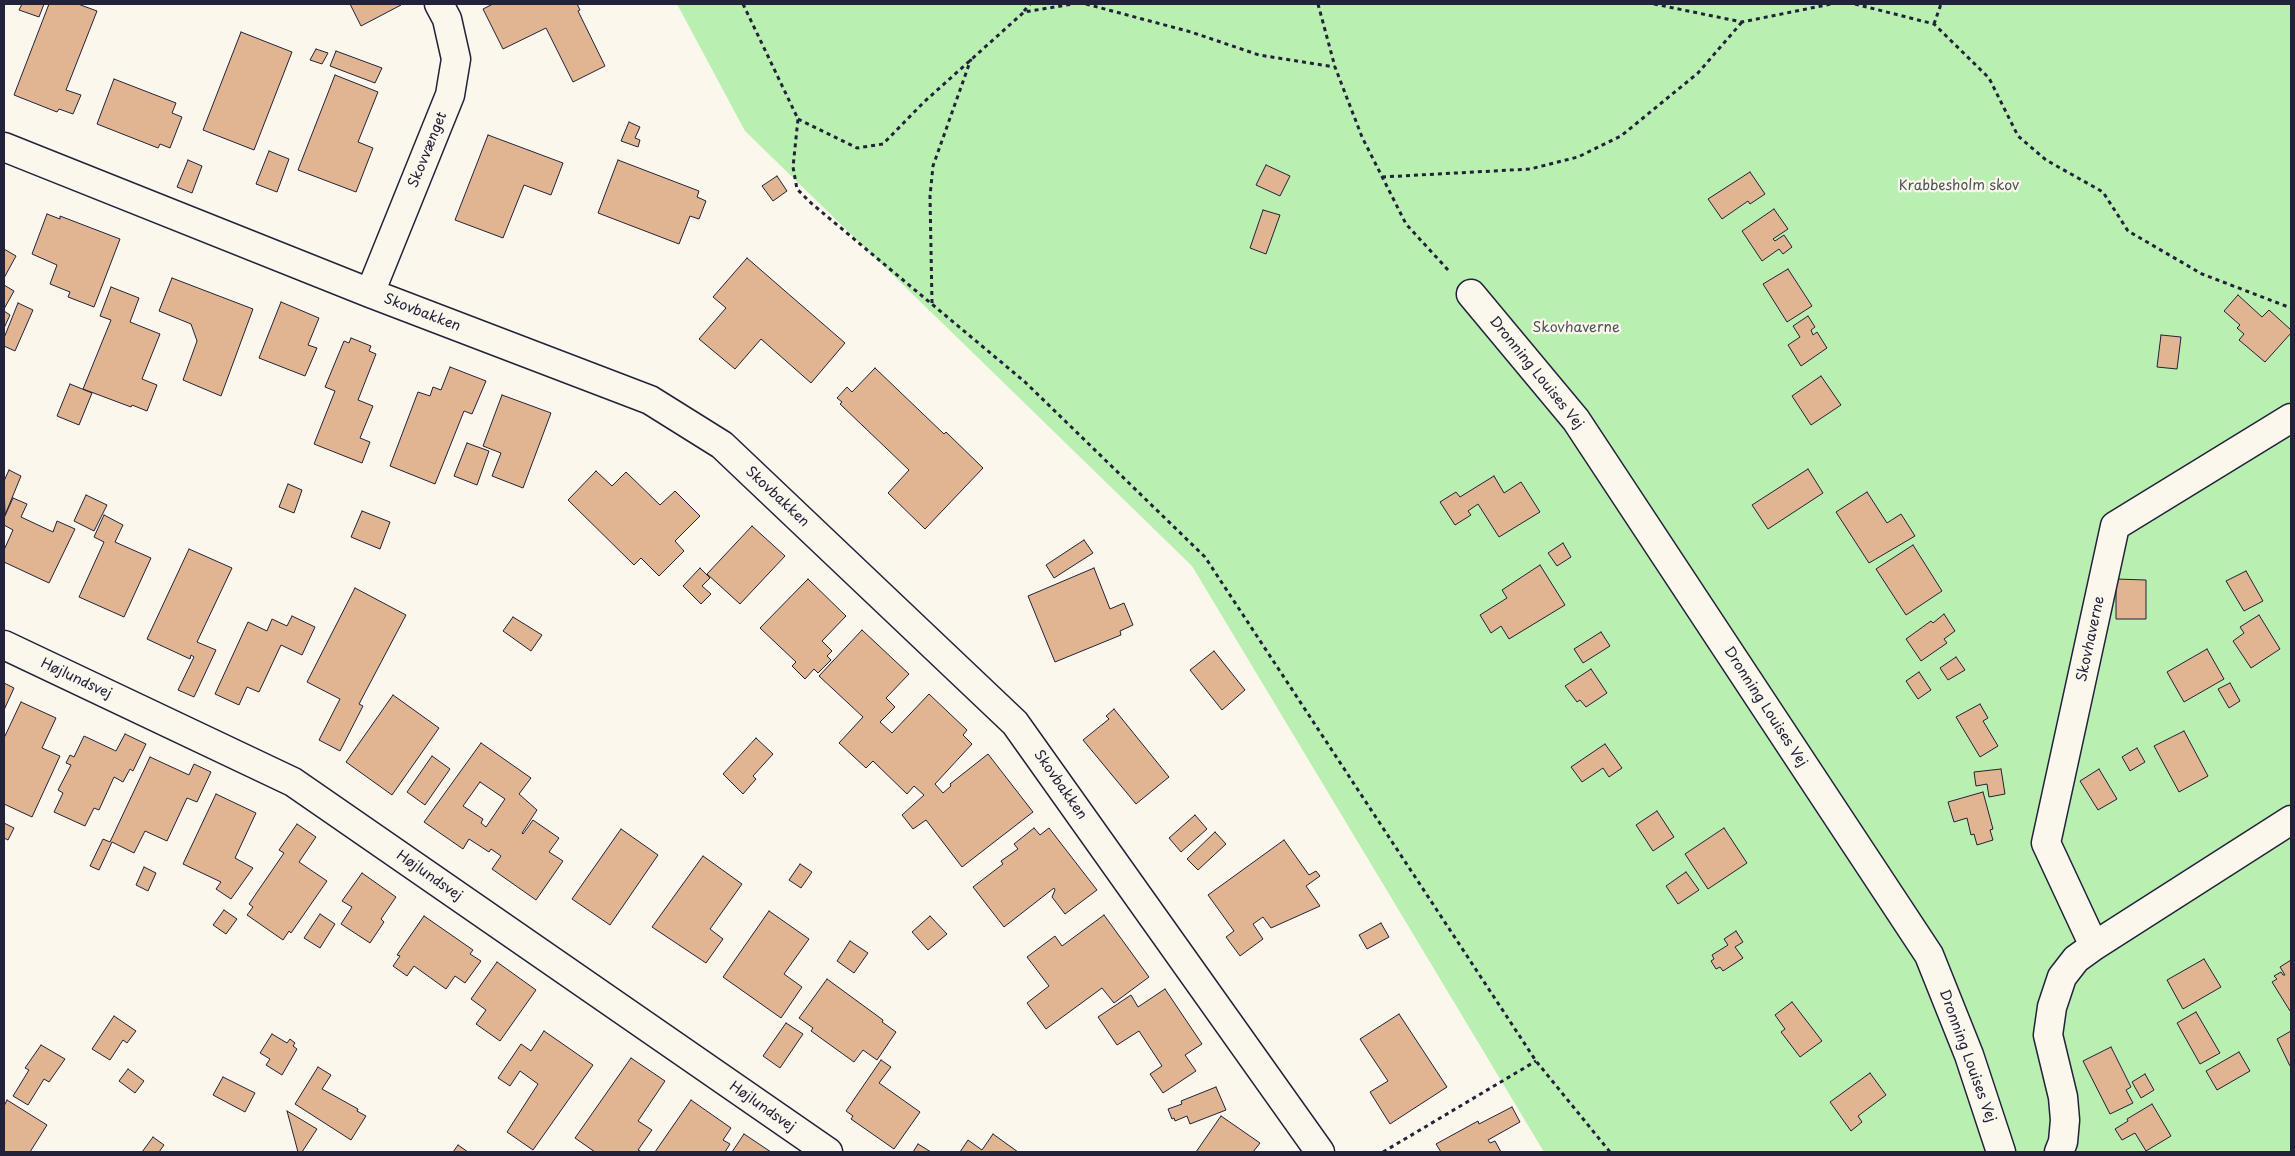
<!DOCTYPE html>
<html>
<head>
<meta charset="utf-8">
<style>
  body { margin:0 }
  #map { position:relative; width:2295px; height:1156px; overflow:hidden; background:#fbf7ec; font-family:"Playpen Sans",sans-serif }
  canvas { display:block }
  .frame { position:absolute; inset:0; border:5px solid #22223b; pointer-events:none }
</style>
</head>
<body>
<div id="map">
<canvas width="2295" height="1156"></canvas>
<div class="frame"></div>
</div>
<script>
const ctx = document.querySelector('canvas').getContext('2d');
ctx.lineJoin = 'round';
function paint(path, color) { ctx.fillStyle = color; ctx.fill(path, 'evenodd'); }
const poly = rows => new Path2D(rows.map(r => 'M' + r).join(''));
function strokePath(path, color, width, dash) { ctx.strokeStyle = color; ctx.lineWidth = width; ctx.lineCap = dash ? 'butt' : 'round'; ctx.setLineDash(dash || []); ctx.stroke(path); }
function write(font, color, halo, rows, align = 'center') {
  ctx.font = font + ' "Playpen Sans",sans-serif'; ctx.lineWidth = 4.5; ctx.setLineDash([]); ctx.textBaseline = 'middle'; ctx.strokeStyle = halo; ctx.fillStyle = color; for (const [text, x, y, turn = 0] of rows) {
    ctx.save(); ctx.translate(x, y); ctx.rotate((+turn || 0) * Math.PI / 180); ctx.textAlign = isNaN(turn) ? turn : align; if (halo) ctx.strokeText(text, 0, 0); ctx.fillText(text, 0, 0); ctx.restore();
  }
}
const green = poly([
  [677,4,2291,4,2291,1152,1544,1152,1192,566,745,131]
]);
const building = poly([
  [22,4,44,4,39,17,19,10,22,4],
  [49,4,78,4,97,11,66,90,81,95,73,114,59,109,57,112,14,95,49,4],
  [350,4,400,4,401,5,361,26,350,4],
  [493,4,577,4,580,10,578,11,605,66,573,82,546,28,503,49,483,9,493,4],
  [241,32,292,52,254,150,203,130,241,32],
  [316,49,328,53,322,64,310,60,316,49],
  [336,51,382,68,375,83,330,66,336,51],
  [335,75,378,92,358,142,373,148,356,192,298,170,335,75],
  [114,79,176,103,172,113,182,117,170,148,160,144,158,148,97,124,114,79],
  [629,122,640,127,635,138,640,140,638,147,621,141,629,122],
  [488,135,563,163,551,195,524,185,503,238,455,220,488,135],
  [269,151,289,159,277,192,256,184,269,151],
  [188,160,202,166,192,193,177,187,188,160],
  [618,160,699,191,697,197,706,201,699,219,690,216,679,244,598,213,618,160],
  [1266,165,1290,176,1280,196,1256,185,1266,165],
  [1750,172,1765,194,1750,204,1748,201,1722,219,1708,199,1750,172],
  [777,176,787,191,773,201,762,186,777,176],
  [1774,209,1788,229,1773,239,1775,241,1784,235,1792,247,1783,254,1779,249,1762,261,1742,231,1774,209],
  [1263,210,1280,215,1266,254,1250,248,1263,210],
  [47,214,60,219,60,216,120,239,94,307,68,297,70,292,50,284,57,265,32,254,47,214],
  [4,249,16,256,4,278,4,249],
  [747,258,845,343,811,383,761,339,735,369,699,339,726,308,713,297,747,258],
  [1788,269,1812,306,1787,322,1763,284,1788,269],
  [172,278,253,309,221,396,183,380,197,341,191,324,159,311,172,278],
  [4,285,14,291,4,309,4,285],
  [111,287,139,298,130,322,160,334,142,379,157,385,147,411,132,405,131,407,83,389,111,320,100,316,111,287],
  [2238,295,2262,317,2269,310,2291,330,2291,333,2265,362,2239,340,2244,334,2237,328,2240,325,2224,311,2238,295],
  [281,302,319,318,308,345,317,348,305,376,259,358,281,302],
  [18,303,33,310,15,351,4,346,4,338,18,303],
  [4,311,10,315,4,328,4,311],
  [1808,316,1815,327,1811,330,1813,335,1817,332,1827,348,1801,366,1788,345,1800,337,1793,326,1808,316],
  [2161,335,2181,337,2177,369,2157,367,2161,335],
  [351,338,371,346,369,351,376,354,358,400,373,406,360,438,370,442,362,463,314,444,335,391,325,387,344,341,349,343,351,338],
  [450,367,486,381,472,414,464,411,435,484,390,466,418,392,430,396,433,387,441,390,450,367],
  [875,368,944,434,946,432,983,468,925,529,888,493,909,470,840,404,842,402,837,398,847,387,852,392,875,368],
  [1821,376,1841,405,1811,425,1792,396,1821,376],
  [70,384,92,393,79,425,57,416,70,384],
  [502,395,551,413,523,488,492,476,501,453,483,446,502,395],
  [467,443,489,451,477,485,454,476,467,443],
  [1808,469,1823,493,1768,529,1752,505,1808,469],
  [9,470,21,476,5,515,4,481,9,470],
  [596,471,612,486,626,472,660,505,675,491,700,516,675,541,684,551,659,576,641,558,634,565,568,500,596,471],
  [1494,476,1504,493,1521,482,1540,512,1499,537,1478,504,1468,511,1471,515,1455,525,1440,502,1456,492,1460,497,1494,476],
  [288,484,302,490,294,513,279,507,288,484],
  [1867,492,1887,523,1901,514,1915,536,1869,563,1836,512,1867,492],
  [86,495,107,505,94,531,74,521,86,495],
  [13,498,27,504,21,517,53,532,57,521,75,529,49,583,4,562,4,550,13,530,4,525,4,518,13,498],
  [362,511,390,522,380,549,351,537,362,511],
  [104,515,123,525,115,542,151,558,124,617,79,597,104,542,94,537,104,515],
  [752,526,785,556,740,604,707,574,752,526],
  [1084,540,1093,553,1054,578,1046,565,1084,540],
  [1563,543,1571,557,1557,566,1548,553,1563,543],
  [1913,545,1942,591,1906,615,1876,569,1913,545],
  [189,549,232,568,197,642,216,650,194,697,178,690,194,657,191,655,190,659,147,639,189,549],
  [1540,565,1565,605,1509,639,1501,626,1491,633,1480,615,1507,598,1502,590,1540,565],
  [700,568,710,578,702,586,711,594,701,604,683,586,700,568],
  [1094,568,1110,609,1124,603,1133,625,1120,631,1121,635,1055,662,1028,596,1094,568],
  [2246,571,2263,601,2244,611,2226,581,2246,571],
  [808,579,846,616,822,641,832,651,827,656,831,660,818,673,814,669,805,679,792,666,796,662,760,628,808,579],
  [2116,579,2146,580,2146,619,2116,619,2116,579],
  [355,588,406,615,359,704,363,706,340,751,319,740,340,699,307,682,355,588],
  [1944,614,1955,631,1944,639,1947,643,1921,661,1906,639,1931,621,1933,623,1944,614],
  [2259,615,2280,649,2251,668,2233,641,2244,633,2240,627,2259,615],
  [292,616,315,627,302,655,281,645,259,692,247,687,239,705,215,694,248,622,267,631,272,619,287,626,292,616],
  [513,617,542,635,531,651,503,631,513,617],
  [862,630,909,674,886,698,895,707,880,722,892,733,929,694,967,730,963,735,972,744,935,784,943,793,951,786,950,784,988,754,1033,812,962,867,926,820,913,829,902,815,924,795,914,786,907,794,873,761,866,768,839,743,863,717,819,676,862,630],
  [1601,632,1610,646,1583,663,1574,649,1601,632],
  [2207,649,2224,679,2184,702,2167,672,2207,649],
  [1214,651,1245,690,1222,710,1190,670,1214,651],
  [1956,657,1965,670,1948,680,1940,668,1956,657],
  [1591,669,1607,693,1586,707,1580,700,1577,702,1565,686,1591,669],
  [1919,672,1931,690,1918,699,1906,681,1919,672],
  [4,683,14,688,4,710,4,683],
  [2230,683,2240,701,2229,708,2218,689,2230,683],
  [393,695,439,728,392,795,346,762,393,695],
  [21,702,56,718,42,748,60,756,32,817,4,804,4,738,21,702],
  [1980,704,1988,718,1983,721,1998,746,1980,757,1956,717,1980,704],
  [1114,709,1169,777,1136,804,1083,740,1109,719,1106,716,1114,709],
  [2184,731,2208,776,2179,792,2154,746,2184,731],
  [125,734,146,744,133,771,130,769,123,782,114,777,99,810,94,808,85,826,54,812,63,793,58,790,71,765,66,763,70,755,74,757,84,736,116,751,125,734],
  [756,738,773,754,753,776,756,779,743,794,723,774,756,738],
  [481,743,531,778,519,794,537,810,522,833,523,834,533,820,559,838,549,852,563,861,536,900,492,869,501,856,491,849,489,852,469,839,463,849,424,822,481,743],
  [480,782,505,799,486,827,481,823,483,819,463,806,480,782],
  [1605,744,1622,768,1609,777,1603,768,1582,782,1571,767,1605,744],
  [2137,748,2145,762,2130,771,2122,757,2137,748],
  [432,756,450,769,425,805,407,792,432,756],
  [150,757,189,775,194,764,211,772,197,802,187,798,167,841,145,831,134,853,112,842,99,870,90,866,103,839,110,842,150,757],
  [2001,769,2005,794,1989,797,1987,784,1976,786,1974,772,2001,769],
  [2099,769,2117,799,2098,810,2080,781,2099,769],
  [1983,792,1993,829,1990,830,1993,840,1977,845,1974,834,1971,835,1967,818,1954,822,1948,802,1983,792],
  [216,794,256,813,235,858,253,868,231,899,216,889,221,882,183,864,216,794],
  [1657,811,1674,837,1653,851,1636,825,1657,811],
  [1195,815,1207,829,1181,852,1169,838,1195,815],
  [4,823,14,828,8,840,4,838,4,823],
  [297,824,316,837,299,862,327,881,291,933,289,931,283,940,247,915,253,907,249,904,284,853,279,850,297,824],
  [1034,828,1040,835,1049,828,1097,890,1065,914,1052,897,1055,890,1054,888,1004,927,973,887,1003,864,1001,861,1018,849,1014,844,1034,828],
  [1724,828,1747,863,1708,889,1685,854,1724,828],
  [621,829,658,855,610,925,572,899,621,829],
  [1215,832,1226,844,1198,870,1187,859,1215,832],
  [1284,840,1309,875,1316,871,1320,876,1306,886,1320,906,1271,928,1263,917,1253,924,1263,939,1240,956,1226,937,1234,931,1208,895,1284,840],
  [703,856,742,884,710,929,723,939,706,963,652,927,703,856],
  [800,864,812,872,801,888,789,880,800,864],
  [144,867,156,873,148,891,136,885,144,867],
  [1686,872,1699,890,1678,904,1666,886,1686,872],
  [362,873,396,897,381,919,384,922,370,943,341,924,352,907,342,901,362,873],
  [224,910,237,919,226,934,213,925,224,910],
  [769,911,809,939,784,974,802,987,781,1018,723,977,769,911],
  [320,914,335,924,320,948,304,938,320,914],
  [1104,915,1149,977,1114,1003,1102,988,1046,1029,1027,1003,1049,986,1027,957,1055,936,1062,946,1104,915],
  [424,916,473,950,470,954,481,961,465,983,455,976,446,989,414,966,407,976,393,966,400,956,397,955,424,916],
  [930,916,947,934,928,950,912,932,930,916],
  [1381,923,1389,937,1367,949,1359,935,1381,923],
  [1736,931,1743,942,1735,947,1743,958,1723,971,1720,967,1716,969,1711,961,1714,959,1712,955,1728,945,1724,939,1736,931],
  [850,941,868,953,854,973,837,961,850,941],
  [2204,959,2221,987,2183,1009,2167,980,2204,959],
  [2291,960,2291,1010,2290,1011,2272,982,2277,979,2274,976,2281,972,2283,975,2285,975,2280,967,2291,960],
  [497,962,536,990,500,1041,476,1024,486,1010,471,999,497,962],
  [827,979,883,1020,882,1022,896,1032,877,1060,863,1050,854,1062,811,1031,813,1028,799,1018,827,979],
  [1165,989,1202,1044,1185,1055,1196,1071,1163,1093,1150,1074,1162,1066,1139,1031,1117,1045,1098,1017,1131,995,1138,1007,1165,989],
  [1792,1002,1822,1041,1800,1057,1781,1032,1785,1029,1775,1015,1792,1002],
  [2196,1012,2220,1053,2200,1064,2177,1023,2196,1012],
  [1399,1014,1447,1087,1390,1124,1370,1092,1388,1081,1360,1039,1399,1014],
  [114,1016,136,1031,127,1043,123,1040,110,1060,92,1049,114,1016],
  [786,1023,803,1034,780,1068,763,1056,786,1023],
  [544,1031,593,1065,533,1150,507,1132,538,1084,520,1071,510,1086,498,1078,521,1044,531,1051,544,1031],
  [2291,1031,2291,1065,2290,1066,2277,1039,2291,1031],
  [272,1034,287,1043,290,1039,295,1043,293,1046,297,1049,282,1075,266,1065,270,1059,260,1053,272,1034],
  [41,1045,65,1059,49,1082,44,1079,28,1105,13,1096,29,1070,25,1068,41,1045],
  [2111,1047,2131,1087,2126,1090,2133,1103,2110,1114,2083,1061,2111,1047],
  [2239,1052,2250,1071,2217,1090,2206,1071,2239,1052],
  [631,1058,665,1081,638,1121,652,1130,638,1150,642,1152,595,1152,575,1138,631,1058],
  [881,1060,891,1067,879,1083,920,1112,894,1149,851,1119,853,1116,846,1111,881,1060],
  [318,1067,331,1075,322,1089,358,1109,357,1111,366,1116,351,1140,295,1104,318,1067],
  [128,1069,144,1081,135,1093,119,1081,128,1069],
  [1870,1073,1886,1095,1858,1116,1862,1122,1851,1131,1830,1102,1870,1073],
  [2145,1074,2154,1090,2141,1098,2132,1082,2145,1074],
  [223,1077,255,1093,245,1112,213,1095,223,1077],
  [1216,1087,1226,1110,1190,1124,1187,1116,1175,1121,1174,1118,1172,1119,1168,1109,1182,1104,1181,1101,1216,1087],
  [7,1100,47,1125,30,1152,4,1152,4,1106,7,1100],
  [691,1100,731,1128,723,1140,730,1144,725,1152,655,1152,691,1100],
  [2152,1104,2171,1136,2146,1151,2135,1133,2122,1140,2115,1129,2128,1121,2127,1119,2152,1104],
  [1512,1107,1520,1122,1488,1140,1490,1143,1495,1141,1501,1152,1441,1152,1436,1144,1478,1121,1479,1124,1512,1107],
  [287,1111,317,1129,302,1152,298,1152,287,1111],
  [1221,1116,1260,1143,1253,1152,1196,1152,1221,1116],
  [744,1134,771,1152,732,1152,744,1134],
  [993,1134,1018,1152,960,1152,968,1140,982,1150,993,1134],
  [153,1137,164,1145,159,1152,142,1152,153,1137],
  [918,1144,931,1152,913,1152,918,1144],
  [458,1145,468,1152,453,1152,458,1145]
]);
const path = poly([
  [743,4,798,119,793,167,797,189,811,203,1025,382,1205,557,1536,1061,1610,1152],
  [1086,4,1191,32,1259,55,1335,67],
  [1318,4,1335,67,1362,137,1406,224,1449,271],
  [1654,4,1742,22,1831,4],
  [1855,4,1934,24,1989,78,2018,136,2046,160,2103,192,2128,231,2202,274,2291,308],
  [1024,11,1030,4],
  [1934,24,1941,4],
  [798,119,857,148,883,144,924,102,1024,12,1073,4],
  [1382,177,1530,169,1578,157,1621,136,1698,73,1742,22],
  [932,303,930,196,933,166,971,59],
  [1383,1152,1536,1061]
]);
const minor = poly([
  [4,147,370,293,650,400,722,445,1015,723,1320,1152],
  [370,293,450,95,456,59,447,19,439,4],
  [1471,294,1576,420,1929,955,1969,1055,2001,1152],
  [4,645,293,782,828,1152],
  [2094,946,2046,843,2115,526,2291,418],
  [2059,1152,2063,1142,2065,1120,2063,1097,2048,1035,2052,1007,2062,977,2076,959,2094,946,2291,820]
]);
const streetNames = [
  ["Skovvænget",428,150,-68],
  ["Skovbakken",422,313,21],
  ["Dronning Louises Vej",1536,373,51],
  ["Skovbakken",777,497,43],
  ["Skovhaverne",2091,639,-78],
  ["Højlundsvej",76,679,25],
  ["Dronning Louises Vej",1765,707,57],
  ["Skovbakken",1060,785,55],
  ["Højlundsvej",429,876,35],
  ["Dronning Louises Vej",1967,1056,70],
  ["Højlundsvej",762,1107,35]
];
const parkNames = [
  ["Krabbesholm skov",1959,186],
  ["Skovhaverne",1576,328]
];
paint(green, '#b9efb1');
paint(building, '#e1b592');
strokePath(building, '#22223b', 1);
strokePath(minor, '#22223b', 31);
strokePath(path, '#22223b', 3, [4, 4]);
strokePath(minor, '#fbf7ec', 28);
write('14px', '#22223b', '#fbf7ec', streetNames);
write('14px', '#485558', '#fbf7ec', parkNames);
</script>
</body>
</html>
